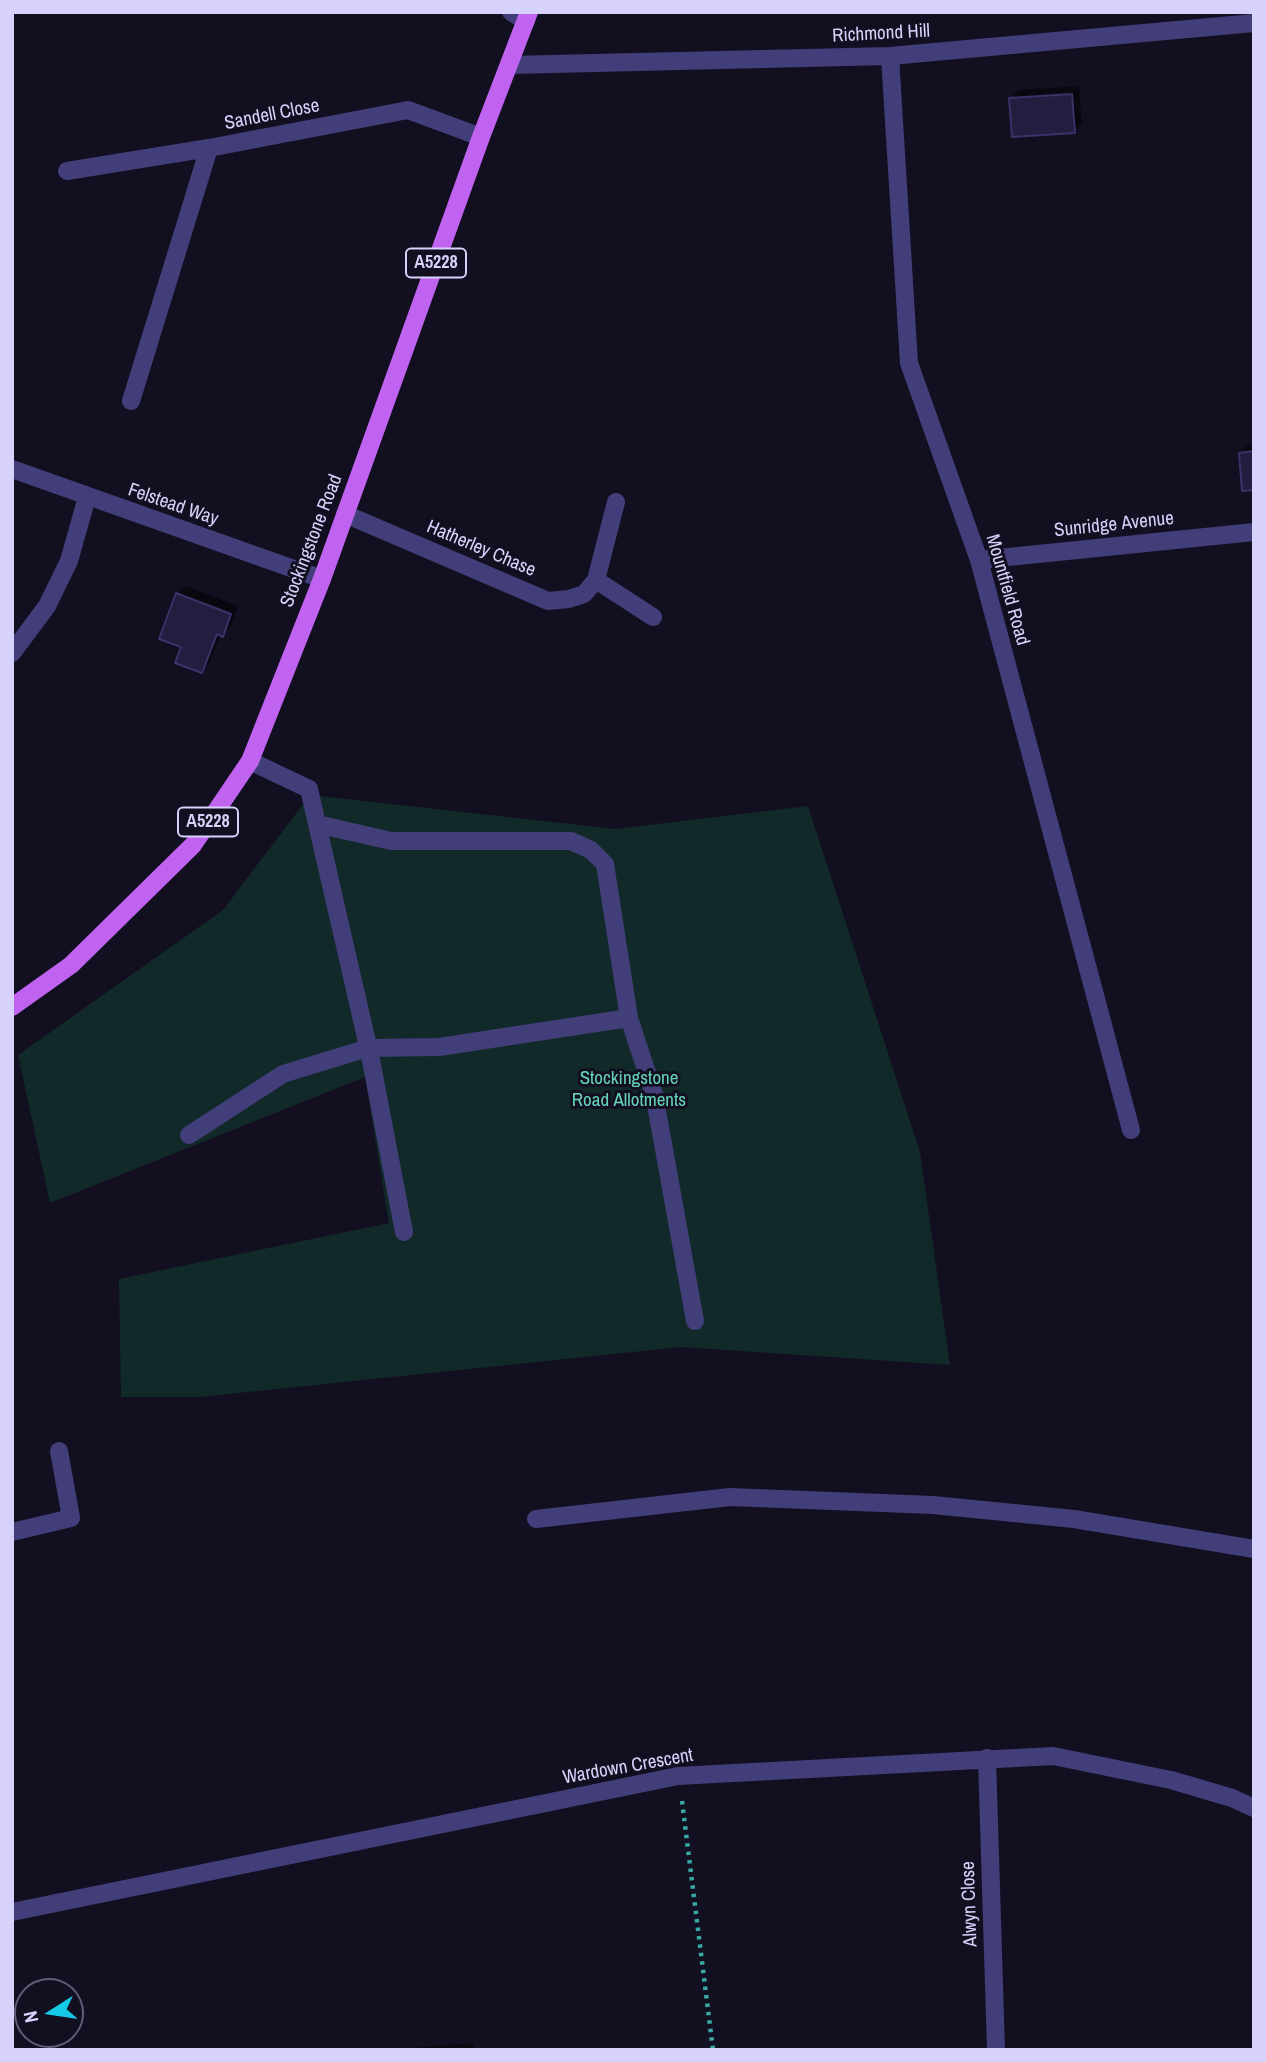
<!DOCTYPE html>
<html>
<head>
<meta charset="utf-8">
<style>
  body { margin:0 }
  #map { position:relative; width:1266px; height:2062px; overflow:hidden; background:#120f20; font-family:"Archivo Narrow",sans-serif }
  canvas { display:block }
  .frame { position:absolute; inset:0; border:14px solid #d7d2fb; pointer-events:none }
  .north { position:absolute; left:14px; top:1978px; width:70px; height:70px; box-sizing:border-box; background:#120f20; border:2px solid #615d78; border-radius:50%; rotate:258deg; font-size:19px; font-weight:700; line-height:28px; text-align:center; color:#d7d2fb }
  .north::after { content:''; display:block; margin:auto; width:24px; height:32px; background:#15c9e4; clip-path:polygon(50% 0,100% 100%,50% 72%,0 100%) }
</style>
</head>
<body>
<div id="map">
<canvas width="1266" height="2062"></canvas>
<div class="frame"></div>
<div class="north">N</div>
</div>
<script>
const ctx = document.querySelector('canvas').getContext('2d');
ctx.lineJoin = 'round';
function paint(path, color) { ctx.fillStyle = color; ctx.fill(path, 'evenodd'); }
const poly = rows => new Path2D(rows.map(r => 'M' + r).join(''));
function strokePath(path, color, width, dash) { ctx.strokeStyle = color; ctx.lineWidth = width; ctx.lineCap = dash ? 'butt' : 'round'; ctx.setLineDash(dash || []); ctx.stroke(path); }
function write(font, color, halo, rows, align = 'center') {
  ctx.font = font + ' "Archivo Narrow",sans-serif'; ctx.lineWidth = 6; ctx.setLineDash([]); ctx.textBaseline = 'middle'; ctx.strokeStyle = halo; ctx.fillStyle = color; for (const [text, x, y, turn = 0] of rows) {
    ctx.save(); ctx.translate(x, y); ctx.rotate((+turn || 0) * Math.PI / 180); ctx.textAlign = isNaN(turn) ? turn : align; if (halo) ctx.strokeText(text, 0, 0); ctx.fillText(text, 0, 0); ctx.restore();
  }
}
const green = poly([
  [310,795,615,829,808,806,920,1152,950,1365,681,1347,200,1397,121,1397,119,1279,389,1223,365,1077,50,1203,18,1055,223,910]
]);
const shadow = poly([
  [1079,86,1082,124,1074,132,1011,98,1019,90],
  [1248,445,1254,445,1254,488,1240,453],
  [186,586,238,606,231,626,223,635,221,634,209,663,201,671,183,646,178,594],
  [473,2043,474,2050,386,2050]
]);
const building = poly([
  [1072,94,1075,133,1012,137,1009,98,1072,94],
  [1254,451,1254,490,1242,491,1239,453,1254,451],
  [176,593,231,614,223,637,217,634,202,673,175,663,181,647,159,639,176,593]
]);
const path = poly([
  [682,1801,713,2050]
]);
const minor = poly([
  [511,12,526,21],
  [890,56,909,363,979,560,1131,1130],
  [510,65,890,56,1254,23],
  [67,171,209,148,408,110,481,137],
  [131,401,209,148],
  [12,469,322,579],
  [345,514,548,601,569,599,584,594,596,580,616,502],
  [979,560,1254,532],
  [596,580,653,617],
  [12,653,47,606,69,561,87,497],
  [250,761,309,789,370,1055,404,1232],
  [317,824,391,841,571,841,591,850,605,864,629,1018,654,1094,695,1321],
  [189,1135,283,1074,368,1048,439,1047,629,1018],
  [536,1519,730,1497,933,1505,1074,1519,1254,1549],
  [12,1532,71,1518,59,1451],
  [987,1758,996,2050],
  [12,1912,678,1776,1053,1756,1171,1780,1232,1798,1254,1808]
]);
const major = poly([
  [12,1007,71,965,193,845,250,761,322,579,481,137,529,12]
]);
const shields = [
  [436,263,60],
  [208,822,60]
];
const shieldNames = [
  ["A5228",436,263],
  ["A5228",208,822]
];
const streetNames = [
  ["Richmond Hill",881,34,-3],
  ["Sandell Close",272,115,-11],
  ["Felstead Way",173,505,19],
  ["Sunridge Avenue",1114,525,-6],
  ["Stockingstone Road",312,541,-69],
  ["Hatherley Chase",481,549,23],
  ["Mountfield Road",1007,590,74],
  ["Wardown Crescent",628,1767,-10],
  ["Alwyn Close",970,1904,-92]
];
const parkNames = [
  ["Stockingstone",629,1079],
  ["Road Allotments",629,1101]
];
paint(green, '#122929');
paint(shadow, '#0007');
paint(building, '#251d3f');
strokePath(building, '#3d3169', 2);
strokePath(path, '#39a8a4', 4.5, [3.5, 5]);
strokePath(minor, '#423e7a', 18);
strokePath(major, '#c063f1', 18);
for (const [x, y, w] of shields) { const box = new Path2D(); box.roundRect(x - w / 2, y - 14.5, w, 29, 5); ctx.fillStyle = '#120f20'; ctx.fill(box); strokePath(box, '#d7d2fb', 2); }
write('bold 18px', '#d7d2fb', null, shieldNames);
write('19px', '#d7d2fb', '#120f20', streetNames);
write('19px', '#65d4bb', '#120f20', parkNames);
</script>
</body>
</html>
